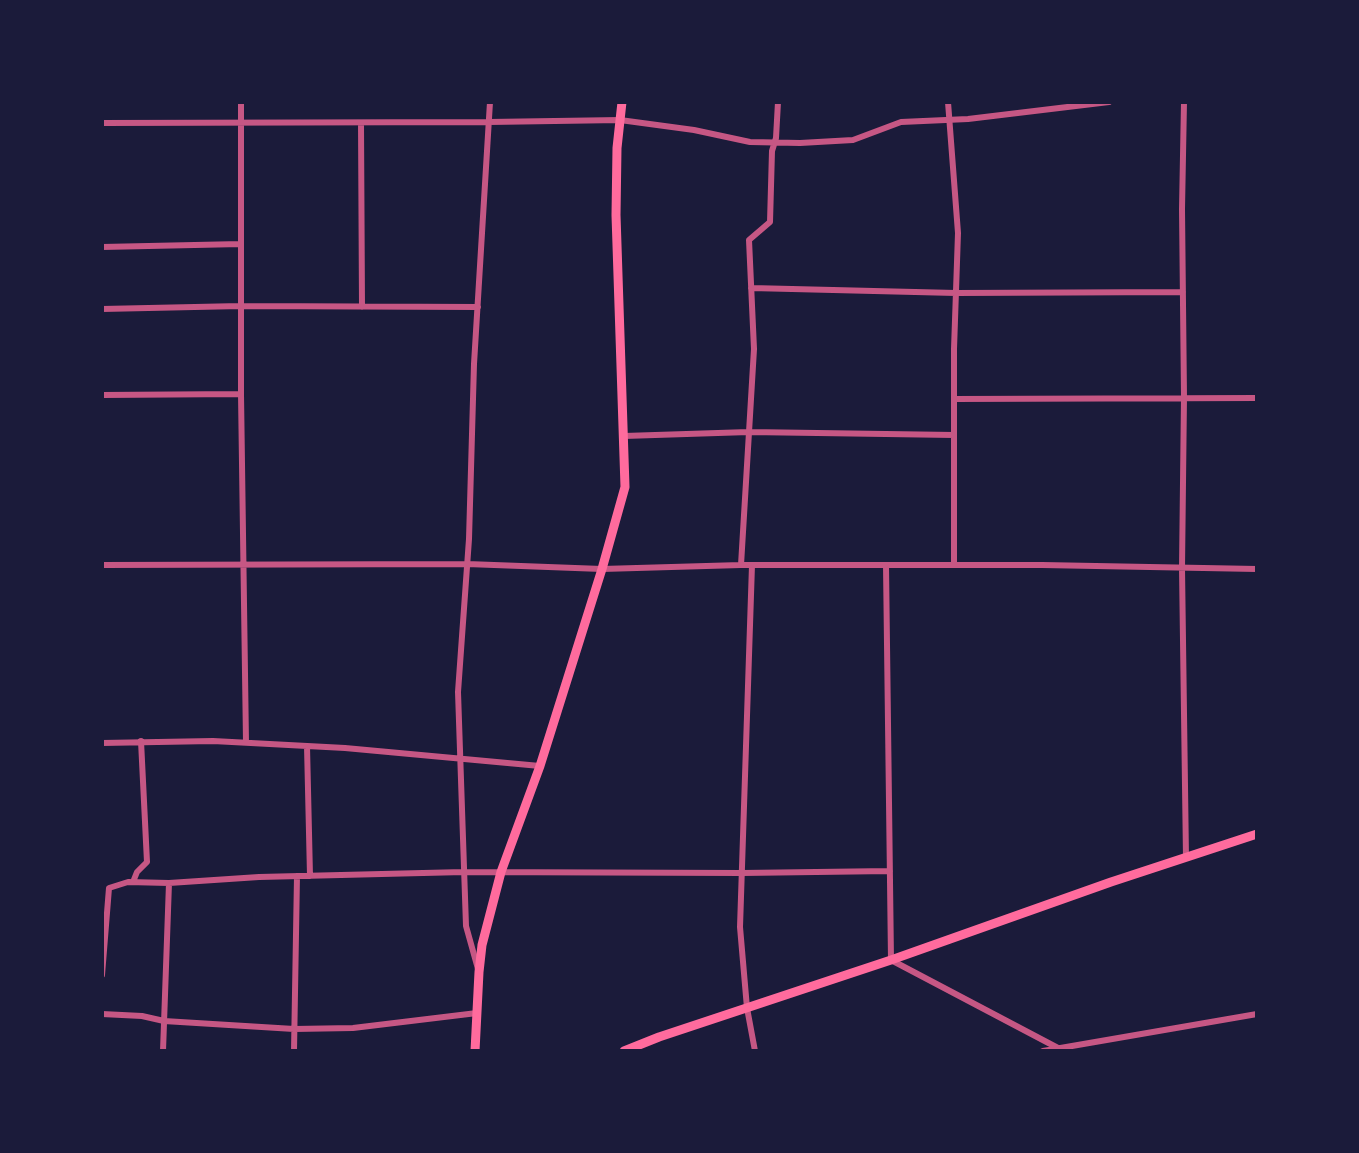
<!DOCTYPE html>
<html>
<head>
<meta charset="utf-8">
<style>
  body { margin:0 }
  #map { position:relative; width:1359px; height:1153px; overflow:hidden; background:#1b1b3a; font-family:"Varela Round",sans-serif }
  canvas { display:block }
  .frame { position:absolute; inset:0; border:104px solid #1b1b3a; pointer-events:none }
</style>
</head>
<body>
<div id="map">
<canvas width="1359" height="1153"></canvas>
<div class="frame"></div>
</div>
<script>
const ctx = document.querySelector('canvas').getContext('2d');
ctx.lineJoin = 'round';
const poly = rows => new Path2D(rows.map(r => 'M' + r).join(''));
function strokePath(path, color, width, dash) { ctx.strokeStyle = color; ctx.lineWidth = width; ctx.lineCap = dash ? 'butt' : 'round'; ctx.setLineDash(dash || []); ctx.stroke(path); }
const minor = poly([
  [241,102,241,394,246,742],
  [948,102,958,233,954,349,954,565],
  [1184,102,1182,209,1184,397,1182,568,1186,858],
  [102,123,489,122,620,120,694,130,750,142,800,143,853,140,901,122,968,119,1109,102],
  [361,123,362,307],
  [102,247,241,244],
  [751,288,956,293,1183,292],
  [102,309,241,306,478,307],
  [102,395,241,394],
  [954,399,1257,398],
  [624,436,749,432,954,435],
  [102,565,467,564,602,569,741,565,1042,565,1257,569],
  [741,565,754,349,749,240,770,222,772,151,776,138,778,102],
  [752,565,740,927,747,1008,755,1051],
  [886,565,891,960,1058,1048],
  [102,743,213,741,345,748,540,766],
  [307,746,310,876],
  [133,882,137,872,147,862,141,741],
  [478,969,466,926,458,692,469,539,474,364,490,102],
  [102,975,109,888,128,882,169,883,259,877,464,872,742,873,890,871],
  [102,1014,142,1016,164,1021,294,1029,353,1028,477,1013],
  [163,1051,169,883],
  [294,1051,297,876],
  [1043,1051,1257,1014]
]);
const secondary = poly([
  [475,1051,479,972,482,945,501,872,540,766,602,569,625,487,616,215,617,148,622,102],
  [624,1051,659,1037,891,960,1111,882,1257,834]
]);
strokePath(minor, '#c65784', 6);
strokePath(secondary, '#ff6b9d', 9);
</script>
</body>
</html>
